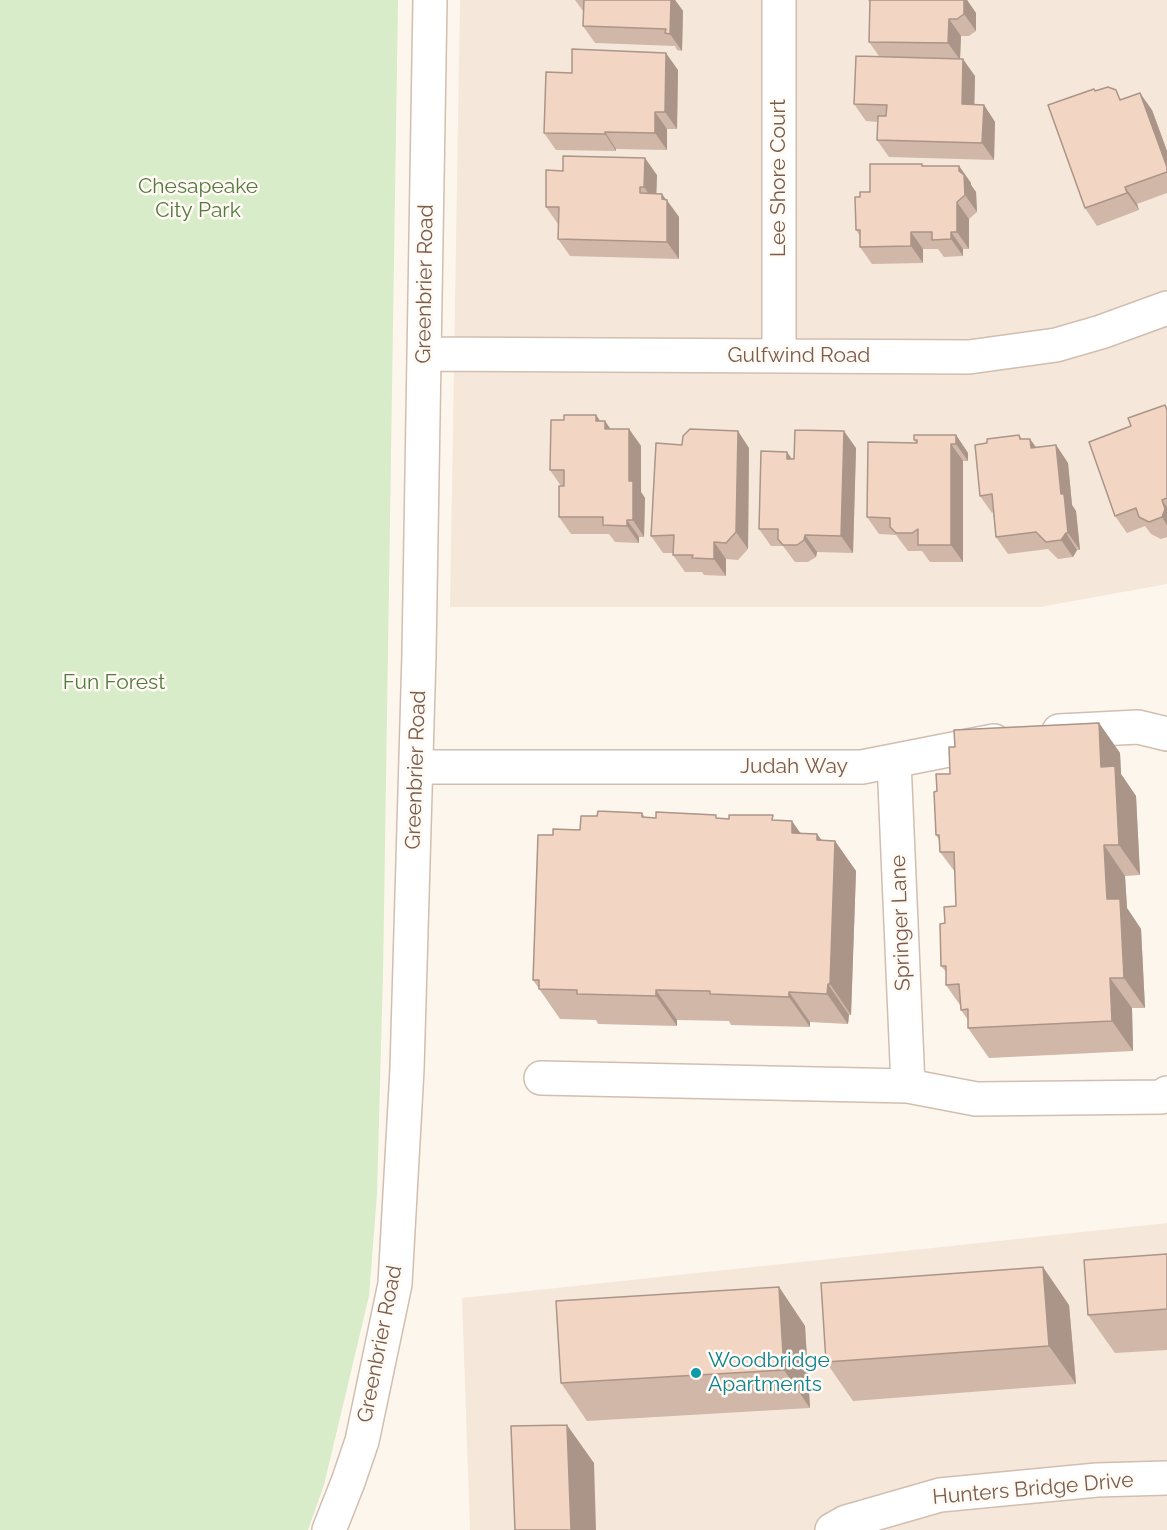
<!DOCTYPE html>
<html>
<head>
<meta charset="utf-8">
<style>
  body { margin:0 }
  canvas { display:block; background:#fdf6ec }
</style>
</head>
<body>
<canvas width="1167" height="1530"></canvas>
<script>
const ctx = document.querySelector('canvas').getContext('2d');
ctx.lineJoin = 'round';
function paint(path, color) { ctx.fillStyle = color; ctx.fill(path, 'evenodd'); }
const poly = rows => new Path2D(rows.map(r => 'M' + r).join(''));
function strokePath(path, color, width, dash) { ctx.strokeStyle = color; ctx.lineWidth = width; ctx.lineCap = dash ? 'butt' : 'round'; ctx.setLineDash(dash || []); ctx.stroke(path); }
function write(font, color, halo, rows, align = 'center') {
  ctx.font = font + ' Raleway,sans-serif'; ctx.lineWidth = 5; ctx.setLineDash([]); ctx.textBaseline = 'middle'; ctx.strokeStyle = halo; ctx.fillStyle = color; for (const [text, x, y, turn = 0] of rows) {
    ctx.save(); ctx.translate(x, y); ctx.rotate((+turn || 0) * Math.PI / 180); ctx.textAlign = isNaN(turn) ? turn : align; if (halo) ctx.strokeText(text, 0, 0); ctx.fillText(text, 0, 0); ctx.restore();
  }
}
const residential = poly([
  [460,0,1167,0,1167,584,1040,607,450,607],
  [1167,1223,1167,1530,470,1530,462,1298]
]);
const green = poly([
  [0,0,398,0,383,974,377,1194,369,1296,324,1485,308,1530,0,1530]
]);
const minor = poly([
  [424,354,969,357,1056,345,1101,332,1167,308],
  [779,355,779,0],
  [1059,731,1138,727,1167,734],
  [894,761,908,1086],
  [416,767,862,767,994,741],
  [541,1078,908,1086,976,1099,1161,1097,1167,1093],
  [329,1530,348,1482,362,1441,395,1284,407,1069,419,654,430,0],
  [832,1530,846,1522,940,1495,1097,1480,1167,1478]
]);
const wall = poly([
  [575,0,675,0,683,11,682,51,677,50,675,46,595,43,583,26,583,11],
  [868,0,967,0,976,13,976,31,969,36,961,36,960,59,975,76,974,105,984,105,995,122,994,160,889,157,877,140,878,122,866,121,854,104,879,56,869,42,870,3],
  [678,70,677,129,667,129,667,150,616,149,616,151,556,150,544,133,572,73],
  [1095,91,1122,99,1152,110,1167,151,1167,193,1137,204,1139,210,1097,226,1085,208],
  [922,164,924,166,959,166,971,183,971,185,976,192,977,212,969,219,969,249,963,249,963,256,944,257,938,249,923,249,923,263,872,264,860,247,860,236,856,230,860,197],
  [657,175,656,194,667,200,679,217,679,259,570,256,558,239,558,224,546,207],
  [1167,408,1167,537,1161,539,1151,534,1145,526,1127,533,1115,516,1131,426],
  [596,415,600,421,611,429,629,429,641,446,641,492,645,498,644,537,639,537,639,543,615,542,609,534,571,534,559,517,561,486,550,470,564,420],
  [956,435,968,453,968,461,963,461,963,562,930,562,922,551,908,551,896,535,879,534,867,517,916,443,914,440],
  [1019,435,1022,439,1030,439,1036,447,1056,445,1068,463,1072,505,1076,511,1080,550,1077,550,1073,557,1058,559,1048,549,1008,554,996,537,993,512,992,513,980,496,987,443],
  [749,448,748,549,738,560,726,559,726,576,704,575,702,572,685,572,673,555,673,553,663,553,651,536],
  [856,448,853,553,817,552,816,557,808,562,795,562,783,546,771,546,759,529,793,459],
  [1099,723,1120,753,1121,774,1136,796,1140,875,1125,876,1127,908,1141,929,1145,1008,1132,1008,1133,1051,989,1058,968,1028,968,1020,961,1010,960,1005,946,985,946,972,941,966,945,923,956,906,955,872,940,852,939,840,936,835,937,791,950,774],
  [642,813,645,817,776,820,801,833,817,834,822,840,835,841,856,871,851,1015,849,1015,848,1024,810,1022,810,1027,731,1025,729,1021,677,1020,677,1026,598,1024,596,1020,560,1019,533,980,553,835,580,830,597,816],
  [1167,1254,1167,1350,1115,1353,1088,1315],
  [779,1287,805,1326,810,1408,587,1421,561,1383],
  [1069,1305,1076,1384,853,1401,826,1362]
]);
const shadedWall = poly([
  [668,0,675,0,683,11,682,51,670,34],
  [964,0,967,0,976,13,976,31,964,14],
  [949,19,961,36,960,60,948,43],
  [666,53,678,70,677,129,665,112],
  [963,59,975,76,974,121,962,104],
  [1140,93,1152,110,1167,151,1167,167],
  [984,105,995,122,994,160,982,143],
  [655,112,667,129,667,150,655,133],
  [605,132,616,149,616,151,605,134],
  [645,158,657,175,656,204,644,187],
  [959,166,971,183,971,185,976,192,977,212,965,195,959,171],
  [1125,187,1137,204,1139,210,1127,193],
  [662,194,679,217,679,259,667,242],
  [957,202,969,219,969,249,957,232],
  [911,232,923,249,923,263,911,246],
  [951,232,963,249,963,256,951,239],
  [596,415,605,428,605,421,617,438,617,446,596,421],
  [629,429,641,446,641,492,645,498,644,537,633,520,629,481],
  [738,431,749,448,748,549,736,532],
  [844,431,856,448,853,553,841,536],
  [956,435,968,453,968,461,956,444],
  [1030,439,1042,456,1031,448],
  [951,444,963,461,963,562,951,545],
  [1056,445,1068,463,1072,505,1076,511,1080,550,1068,533,1061,494],
  [787,452,799,469,787,459],
  [1162,500,1167,507,1167,525,1162,517],
  [627,520,639,537,639,543,627,526],
  [1066,533,1077,550,1073,557,1061,540],
  [805,535,817,552,816,557,804,540],
  [714,542,726,559,726,576,714,559],
  [1099,723,1120,753,1121,774,1136,796,1140,875,1119,845,1101,767],
  [792,821,813,851,792,833],
  [817,834,834,858,835,841,856,871,851,1015,830,984],
  [1104,845,1125,876,1127,908,1141,929,1145,1008,1124,978,1107,899],
  [1110,978,1132,1008,1133,1051,1112,1021],
  [828,984,849,1015,848,1024,827,994],
  [656,990,677,1020,677,1026,656,996],
  [789,992,810,1022,810,1027,789,997],
  [1043,1267,1069,1305,1076,1384,1049,1346],
  [779,1287,805,1326,810,1408,784,1370],
  [567,1425,594,1463,596,1530,571,1530]
]);
const building = poly([
  [584,0,671,0,670,34,665,33,666,29,583,26,584,0],
  [870,0,964,0,964,14,957,19,949,19,948,43,869,42,870,0],
  [572,49,666,53,665,112,655,112,655,133,605,132,605,134,544,133,546,72,572,73,572,49],
  [856,56,963,59,962,104,984,105,982,143,877,140,878,116,886,116,887,105,854,104,856,56],
  [1108,87,1116,90,1120,100,1140,93,1167,167,1167,172,1125,187,1127,193,1085,208,1048,105,1094,89,1095,91,1108,87],
  [563,156,645,158,644,187,640,187,640,193,662,194,662,199,667,200,667,242,558,239,559,207,546,207,546,170,563,171,563,156],
  [870,164,922,164,922,166,959,166,959,171,964,175,965,195,957,202,957,232,951,232,951,239,932,240,932,232,911,232,911,246,860,247,860,230,856,230,855,197,860,197,860,192,870,192,870,164],
  [1165,405,1167,410,1167,498,1162,500,1165,509,1162,517,1149,522,1139,517,1136,508,1115,516,1089,442,1131,426,1128,418,1165,405],
  [564,415,596,415,596,421,605,421,605,429,629,429,629,481,633,481,633,520,627,520,627,526,603,525,603,517,559,517,559,486,564,486,564,470,550,470,551,420,564,420,564,415],
  [690,429,738,431,736,532,726,543,714,542,714,559,692,558,693,555,673,555,674,535,651,536,656,443,682,445,683,436,690,429],
  [795,430,844,431,841,536,805,535,804,540,797,545,783,545,778,539,778,529,759,529,761,451,787,452,787,459,794,459,795,430],
  [914,435,956,435,956,444,951,444,951,545,918,545,918,529,912,533,896,533,890,527,890,518,867,517,868,442,917,443,917,440,914,440,914,435],
  [1019,435,1020,439,1030,439,1031,448,1056,445,1061,494,1064,494,1068,533,1066,533,1061,540,1046,542,1036,532,996,537,992,494,980,496,975,445,987,443,987,439,1019,435],
  [1099,723,1101,767,1115,766,1119,845,1104,845,1107,899,1120,899,1124,978,1110,978,1112,1021,968,1028,968,1009,961,1010,959,984,946,985,946,966,941,966,940,924,945,923,944,907,956,906,954,852,940,852,939,835,936,835,934,792,937,791,936,774,950,774,949,747,955,747,954,730,1099,723],
  [598,811,642,813,642,817,656,818,656,812,716,815,716,818,729,819,729,815,773,815,772,820,792,821,792,833,817,834,817,840,835,841,830,984,828,984,827,994,789,992,789,997,710,994,710,991,656,990,656,996,577,994,577,990,539,989,539,980,533,980,538,835,553,835,553,829,580,830,581,816,597,816,598,811],
  [1167,1254,1167,1309,1088,1315,1084,1260,1167,1254],
  [1043,1267,1049,1346,826,1362,821,1283,1043,1267],
  [779,1287,784,1370,561,1383,556,1301,779,1287],
  [567,1425,571,1530,515,1530,511,1426,567,1425]
]);
const markers = [
  [696,1373,6,"#0f9aa8"]
];
const streetNames = [
  ["Lee Shore Court",779,178,-90],
  ["Greenbrier Road",425,284,-89],
  ["Gulfwind Road",799,356],
  ["Judah Way",794,767],
  ["Greenbrier Road",416,770,-88],
  ["Springer Lane",901,923,-92],
  ["Greenbrier Road",380,1344,-79],
  ["Hunters Bridge Drive",1033,1489,-5]
];
const parkNames = [
  ["Chesapeake",198,187],
  ["City Park",198,211],
  ["Fun Forest",114,683]
];
const cultureNames = [
  ["Woodbridge",708,1361],
  ["Apartments",708,1385]
];
paint(residential, '#f5e8da');
paint(green, '#d8ecc9');
strokePath(minor, '#d1beb0', 36);
strokePath(minor, '#fff', 33);
paint(wall, '#d1b7a8');
paint(shadedWall, '#aa9588');
paint(building, '#f3d5c3');
strokePath(building, '#aa9588', 1.5);
for (const [x, y, r, color] of markers) { const dot = new Path2D(); dot.arc(x, y, r, 0, 2 * Math.PI); ctx.fillStyle = color; ctx.fill(dot); strokePath(dot, '#fffaf3', 2); }
write('21px', '#7a5c4d', '#fffaf3', streetNames);
write('21px', '#537a41', '#fffaf3', parkNames);
write('21px', '#0d838f', '#fffaf3', cultureNames, 'left');
</script>
</body>
</html>
